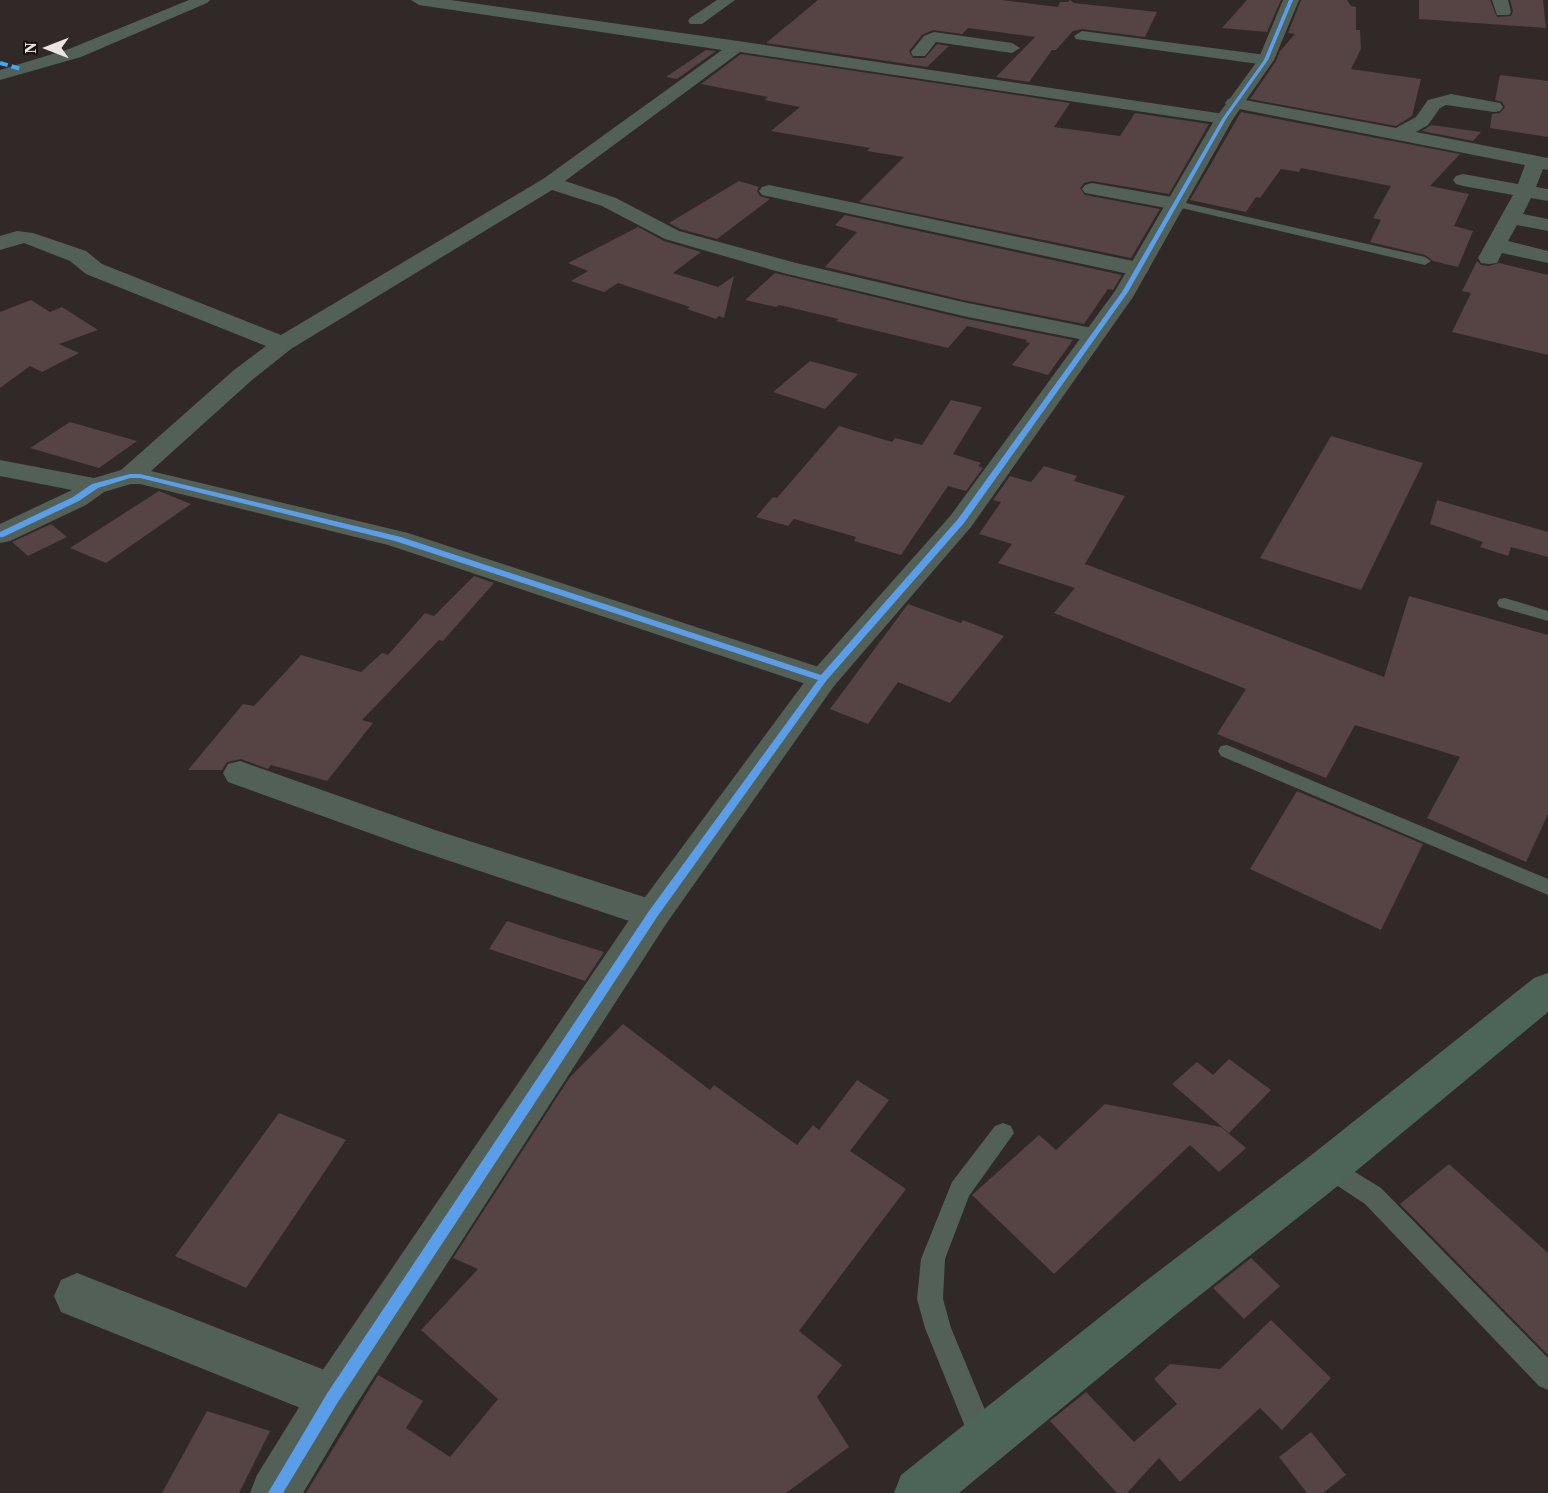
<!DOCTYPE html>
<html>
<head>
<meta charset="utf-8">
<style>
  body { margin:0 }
  #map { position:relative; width:1548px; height:1493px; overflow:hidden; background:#302928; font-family:"Source Serif 4",serif }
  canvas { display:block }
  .north { position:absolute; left:18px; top:18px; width:60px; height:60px; -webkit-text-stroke:4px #171110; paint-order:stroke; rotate:270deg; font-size:16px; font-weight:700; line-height:24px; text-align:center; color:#eee3e3 }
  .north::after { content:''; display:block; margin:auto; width:21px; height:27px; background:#eee3e3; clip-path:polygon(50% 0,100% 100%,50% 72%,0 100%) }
</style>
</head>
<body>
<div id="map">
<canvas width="1548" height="1493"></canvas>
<div class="north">N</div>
</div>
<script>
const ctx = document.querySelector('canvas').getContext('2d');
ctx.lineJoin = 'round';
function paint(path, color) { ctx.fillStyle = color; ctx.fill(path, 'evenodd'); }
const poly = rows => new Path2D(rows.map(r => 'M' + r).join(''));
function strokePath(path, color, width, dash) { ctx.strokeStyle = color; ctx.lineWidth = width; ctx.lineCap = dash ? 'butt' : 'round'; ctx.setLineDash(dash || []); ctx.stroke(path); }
const building = poly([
  [818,0,1002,0,1058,7,1060,2,1068,2,1070,0,1074,3,1157,12,1145,37,1082,29,1073,31,1056,50,1052,50,1029,82,996,77,1035,37,968,28,962,34,933,30,922,35,909,51,913,58,925,58,937,44,949,46,927,67,766,43],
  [1247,0,1281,0,1267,32,1222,28],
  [1301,0,1347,0,1351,6,1356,7,1356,30,1360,30,1361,49,1351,69,1421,79,1412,116,1396,126,1250,99,1276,61,1280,51,1295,34,1288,33],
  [1419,0,1490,0,1497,17,1511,16,1513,11,1510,0,1543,0,1546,28,1419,19],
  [706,50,716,51,677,79,666,77],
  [741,54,1070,103,1054,127,1120,136,1135,113,1209,124,1169,194,1092,181,1084,183,1080,188,1085,195,1160,209,1131,258,859,202,904,157,867,151,870,148,771,131,800,107,764,100,768,97,701,84],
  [1500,75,1548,81,1548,137,1490,128,1492,114,1500,113,1505,107,1502,102,1495,100],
  [1241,112,1460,154,1430,186,1469,194,1454,226,1473,231,1458,267,1433,261,1425,255,1370,242,1381,220,1373,218,1391,186,1301,168,1299,172,1281,169,1260,198,1256,197,1246,212,1190,200],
  [1431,125,1481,132,1473,141,1422,131],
  [739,181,759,187,757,191,760,196,770,199,717,239,680,229,669,223],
  [845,215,1122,275,1113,290,1108,289,1084,324,963,300,825,267,857,232,835,225],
  [638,227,664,241,701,252,673,273,718,287,734,276,724,318,719,316,716,319,687,309,690,307,618,283,604,292,571,281,588,271,568,263],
  [1477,261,1481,265,1489,266,1499,263,1548,275,1548,355,1452,332,1471,293,1462,291],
  [775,273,962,318,1073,340,1048,375,1012,365,1030,343,1025,342,1027,340,967,326,948,348,836,321,839,319,779,305,776,307,745,300],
  [31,300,50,312,62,307,98,330,59,344,79,353,42,372,30,366,0,388,0,312],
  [810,361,858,374,825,409,773,392],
  [951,400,982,407,953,454,981,463,978,466,983,468,966,491,948,486,901,555,854,541,856,537,794,519,788,526,756,517,773,497,777,498,839,426,892,442,895,438,922,445],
  [70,422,137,441,99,468,30,448],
  [1331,436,1423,463,1361,590,1260,558],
  [1044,466,1077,476,1074,481,1125,496,1085,564,1384,677,1409,596,1548,635,1548,814,1526,862,1427,818,1460,757,1355,725,1326,778,1217,734,1246,689,1054,613,1075,588,998,563,1012,544,979,534,1001,502,993,500,1010,476,1031,482],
  [159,491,191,504,106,563,70,548],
  [1437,500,1548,532,1548,557,1511,547,1508,556,1480,547,1483,542,1430,524],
  [51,524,67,537,28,556,12,542],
  [474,576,494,583,443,641,439,640,362,720,373,723,327,781,271,765,268,769,241,759,227,762,222,770,188,770,243,704,254,706,301,655,361,672,382,653,388,655,425,613,434,616],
  [908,604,961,623,963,620,1004,636,950,703,898,682,868,724,830,709],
  [1297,791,1423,844,1381,930,1250,869],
  [507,921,559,938,604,952,585,981,489,949],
  [623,1024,710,1090,714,1085,797,1145,813,1125,819,1130,857,1080,889,1100,850,1151,906,1189,799,1331,842,1365,817,1397,849,1447,786,1493,306,1493,378,1375,423,1401,406,1428,450,1457,498,1399,421,1330,478,1269,453,1258,570,1077],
  [1229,1059,1271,1090,1229,1133,1172,1084,1197,1062,1213,1075],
  [1105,1104,1221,1127,1246,1148,1219,1172,1190,1145,1054,1274,972,1195,1039,1135,1056,1150],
  [279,1113,346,1140,246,1288,175,1256],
  [1449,1164,1548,1253,1548,1355,1400,1204],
  [1251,1258,1280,1286,1244,1319,1213,1288],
  [1271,1320,1331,1378,1282,1430,1260,1408,1180,1482,1159,1458,1127,1493,1117,1493,1050,1421,1086,1392,1134,1442,1177,1404,1154,1379,1170,1364,1220,1369],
  [207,1411,270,1431,239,1493,162,1493],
  [1311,1432,1346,1475,1323,1493,1307,1493,1279,1457]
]);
const service = poly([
  [1177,201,1425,257,1431,261,1425,265,1173,206,1173,202,1177,201],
  [1505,598,1548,611,1548,621,1499,607,1497,603,1499,599,1505,598],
  [1227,745,1548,879,1548,895,1221,756,1218,751,1221,746,1227,745],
  [1003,1123,1011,1126,1014,1133,969,1196,945,1259,943,1299,951,1328,997,1439,994,1449,984,1452,974,1449,925,1328,917,1299,921,1259,952,1182,995,1126,1003,1123],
  [1329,1156,1381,1188,1548,1358,1548,1390,1539,1386,1365,1204,1321,1175,1317,1167,1321,1159,1329,1156]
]);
const minor = poly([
  [189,0,210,0,207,3,81,57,0,80,0,70,69,49,189,0],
  [411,0,451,0,738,41,1224,114,1230,115,1233,119,1230,123,1224,124,740,52,565,181,616,198,679,231,796,263,963,302,1102,330,1106,335,1102,340,1094,342,963,316,783,273,665,239,602,206,552,190,291,349,252,380,151,471,408,533,834,672,839,679,834,686,823,690,812,686,388,545,140,484,131,484,104,492,86,505,10,541,0,543,0,524,72,490,0,476,0,460,94,478,121,470,234,370,266,346,86,274,70,261,24,243,0,250,0,236,17,231,33,233,86,251,102,264,281,335,543,179,722,50,419,5,411,0],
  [717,0,735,0,702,24,690,24,688,21,690,18,717,0],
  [1492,0,1508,0,1511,12,1509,15,1497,15,1492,0],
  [1082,31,1266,55,1274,60,1266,65,1076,39,1074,36,1082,31],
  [934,32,1012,43,1020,48,1012,53,936,42,925,56,913,56,911,52,924,36,934,32],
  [1451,94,1500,103,1503,107,1500,111,1494,112,1446,105,1440,108,1428,125,1416,132,1548,158,1548,170,1543,169,1536,187,1548,189,1548,201,1531,198,1523,214,1548,219,1548,231,1517,225,1508,241,1548,251,1548,263,1502,253,1497,263,1489,264,1481,263,1478,258,1513,195,1463,186,1456,184,1453,180,1456,176,1463,174,1518,184,1525,165,1234,108,1228,107,1225,103,1228,99,1234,98,1396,128,1416,117,1428,100,1451,94],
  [1092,183,1177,198,1184,200,1187,204,1184,208,1177,210,1085,193,1082,189,1085,185,1092,183],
  [769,185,1138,262,1146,264,1149,269,1146,274,1138,276,762,195,759,191,762,187,769,185],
  [240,761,435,830,666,904,671,914,666,924,653,929,411,848,228,782,223,773,228,764,240,761],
  [77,1273,350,1380,357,1397,350,1414,333,1421,61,1312,54,1296,61,1280,77,1273]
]);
const tertiary = poly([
  [1283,0,1299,0,1274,60,1233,119,1133,297,971,527,834,686,666,924,350,1414,303,1493,250,1493,257,1475,316,1380,640,904,812,672,951,515,1115,291,1215,119,1258,60,1283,0]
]);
const secondary = poly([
  [1548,973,1548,1012,1344,1181,1175,1315,959,1493,894,1493,901,1475,1143,1283,1314,1153,1534,978,1548,973]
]);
const quiet = poly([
  [0,63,21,69]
]);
const cycleway = poly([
  [1289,0,1293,0,1268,60,1226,119,1128,292,964,523,826,681,657,917,338,1402,283,1493,268,1493,328,1392,649,911,818,680,395,541,140,478,130,478,98,488,79,501,3,537,0,537,0,532,73,497,92,484,130,474,140,474,401,537,821,675,958,519,1122,292,1222,119,1264,60,1289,0]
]);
paint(building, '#564343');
paint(service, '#526057');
paint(minor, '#526057');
paint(tertiary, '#526057');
paint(secondary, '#4d6458');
strokePath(quiet, '#3fa9f5', 4, [8, 4]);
paint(cycleway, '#5a9eea');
</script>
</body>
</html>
